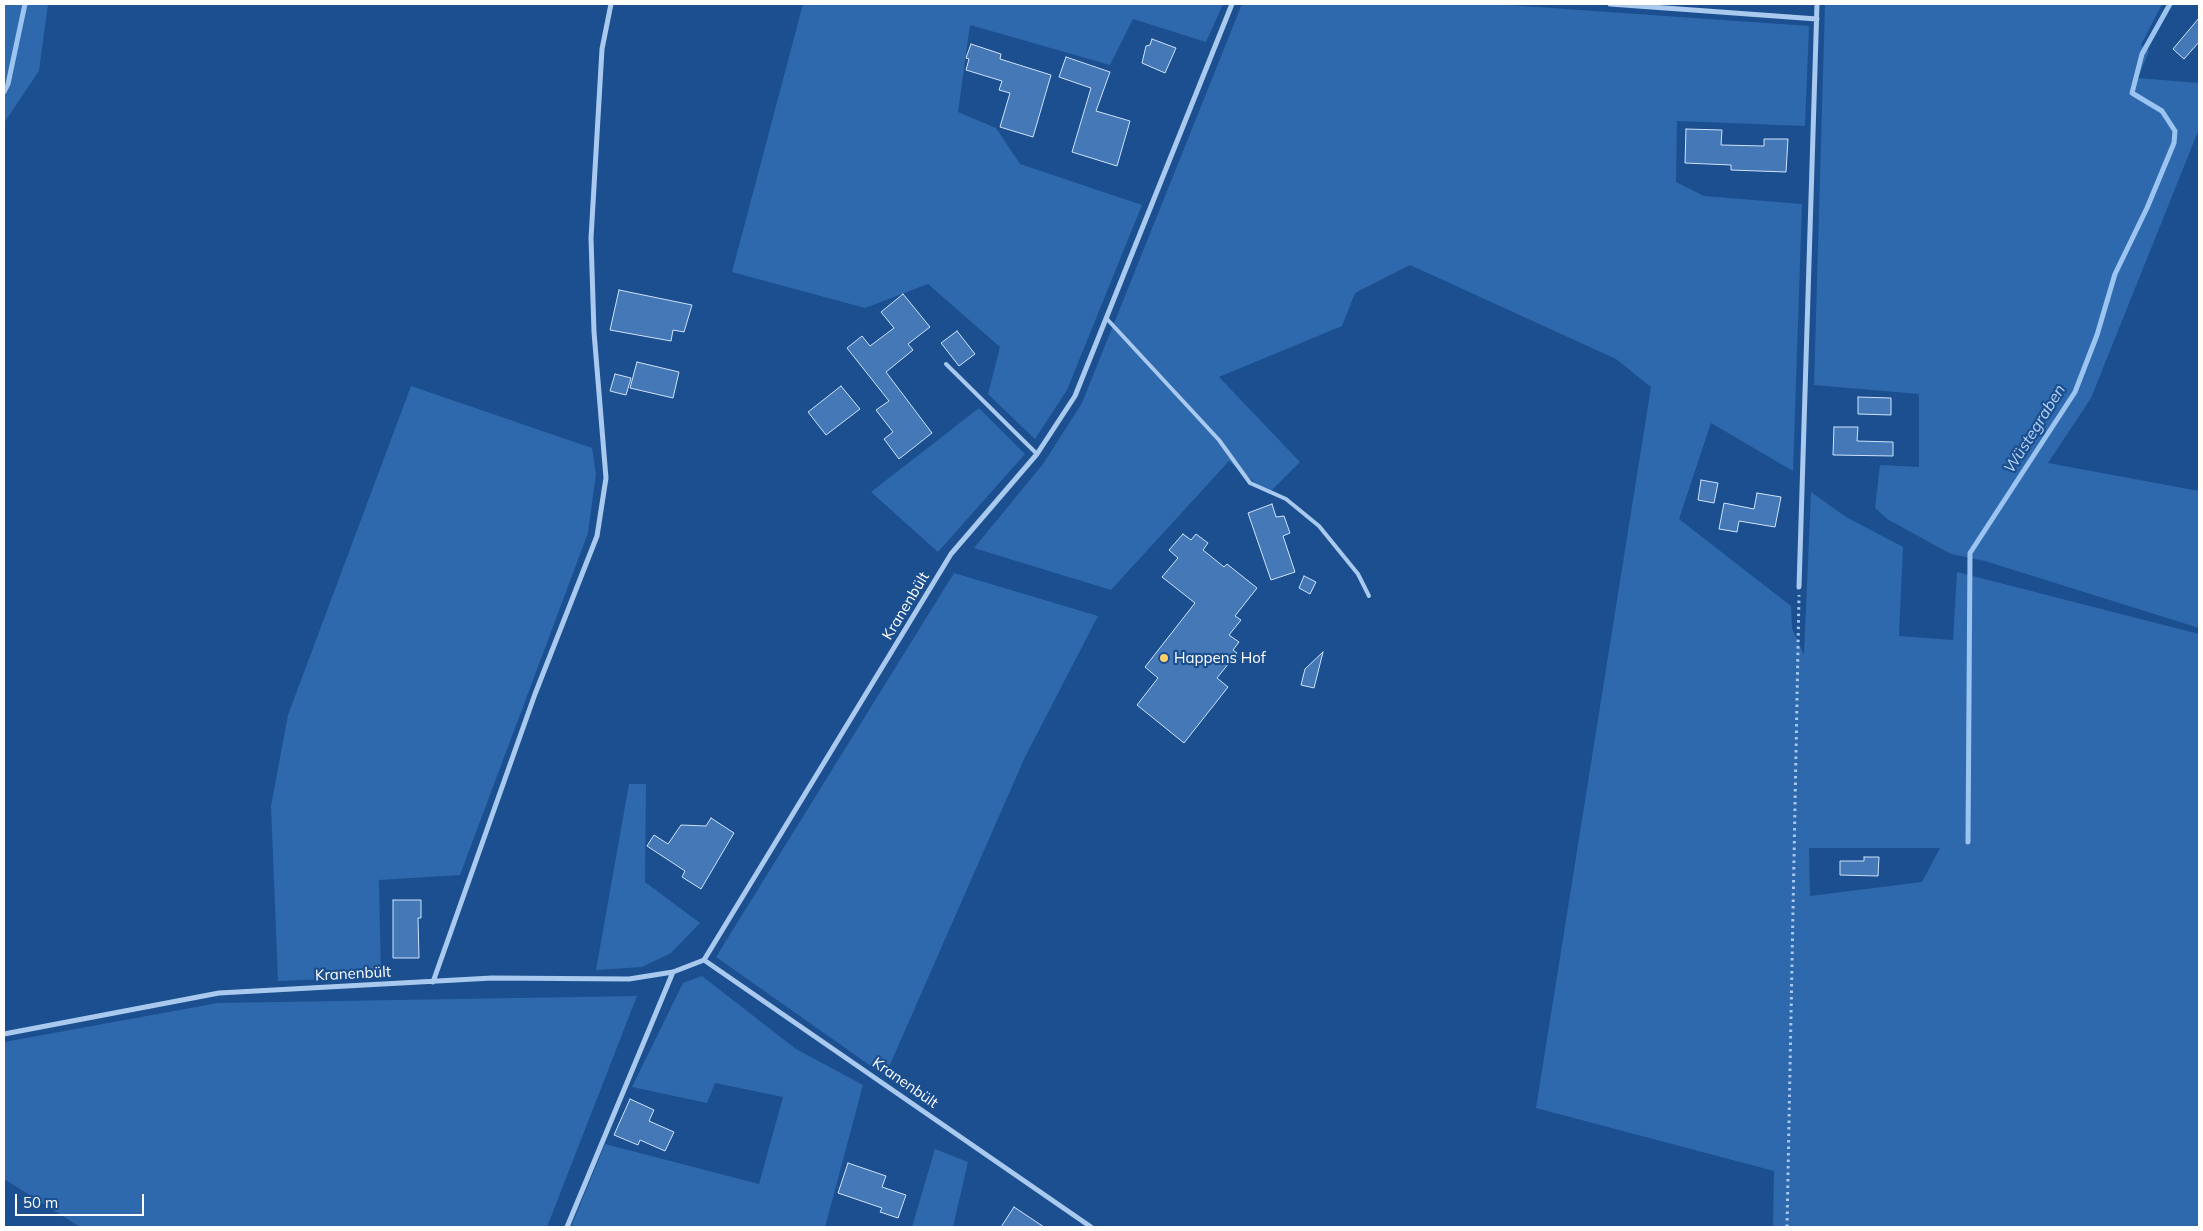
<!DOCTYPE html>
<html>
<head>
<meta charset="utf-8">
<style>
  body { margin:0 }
  #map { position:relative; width:2203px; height:1231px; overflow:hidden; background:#1b4f8f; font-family:Mulish,sans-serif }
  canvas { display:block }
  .frame { position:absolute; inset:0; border:5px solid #fff; pointer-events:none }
  .scale { position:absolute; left:15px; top:1194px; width:129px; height:22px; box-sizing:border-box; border:2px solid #fff; border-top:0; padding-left:6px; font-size:15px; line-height:18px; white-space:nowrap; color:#fff; -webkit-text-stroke:4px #1b4f8f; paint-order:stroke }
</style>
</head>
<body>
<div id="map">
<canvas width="2203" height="1231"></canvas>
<div class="frame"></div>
<div class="scale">50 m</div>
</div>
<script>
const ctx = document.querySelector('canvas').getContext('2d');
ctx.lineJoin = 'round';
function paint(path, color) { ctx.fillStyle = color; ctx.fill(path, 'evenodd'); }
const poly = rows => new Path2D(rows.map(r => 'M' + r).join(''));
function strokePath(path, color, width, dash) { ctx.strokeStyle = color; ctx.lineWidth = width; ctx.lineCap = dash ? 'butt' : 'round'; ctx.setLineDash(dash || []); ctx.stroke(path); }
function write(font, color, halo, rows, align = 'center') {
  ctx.font = font + ' Mulish,sans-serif'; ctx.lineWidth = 4.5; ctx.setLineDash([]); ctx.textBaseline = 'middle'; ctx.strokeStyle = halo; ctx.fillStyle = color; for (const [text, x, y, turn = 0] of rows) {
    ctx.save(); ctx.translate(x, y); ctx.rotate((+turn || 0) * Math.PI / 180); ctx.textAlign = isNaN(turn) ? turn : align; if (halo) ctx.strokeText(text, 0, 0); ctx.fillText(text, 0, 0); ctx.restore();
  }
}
const green = poly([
  [4,4,48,4,39,71,4,123],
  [803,4,1223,4,1206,42,1133,19,1110,65,970,25,958,112,996,128,1020,164,1142,205,1067,390,1035,439,988,394,1000,347,928,284,865,308,732,272],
  [1242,4,1494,4,1809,26,1805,126,1677,121,1676,182,1704,196,1802,204,1793,471,1711,423,1679,519,1791,606,1792,628,1804,655,1811,492,1846,517,1903,547,1899,636,1953,640,1957,572,2199,634,2199,1227,1773,1227,1774,1171,1536,1108,1651,387,1616,359,1410,265,1355,293,1342,326,1219,377,1300,462,1268,494,1229,461,1111,590,974,548,1043,464,1082,403],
  [1809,848,1940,848,1922,882,1810,896],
  [1825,4,2162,4,2141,45,2149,51,2138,78,2199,83,2199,129,2091,398,2048,463,2199,491,2199,628,1985,561,1951,554,1887,519,1875,508,1880,465,1919,467,1919,394,1814,385],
  [411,386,592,448,596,474,588,533,460,875,379,880,381,977,278,981,271,806,288,715],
  [979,408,1025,454,938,552,871,492],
  [954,573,1098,616,1025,757,885,1076,716,957],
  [629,784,646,784,645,882,700,923,671,953,642,967,596,970],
  [702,976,796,1049,863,1085,825,1227,571,1227,605,1144,759,1184,783,1097,715,1083,707,1103,632,1087,683,983],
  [637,996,547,1227,80,1227,4,1179,4,1042,218,1003],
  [935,1149,968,1162,953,1227,912,1227]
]);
const stream = poly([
  [4,92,8,84,25,4],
  [1968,842,1970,553,2075,392,2097,335,2115,274,2147,208,2174,143,2175,131,2162,111,2132,93,2142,54,2170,4]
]);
const building = poly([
  [2199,18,2199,42,2184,59,2173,49,2199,18],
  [1152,39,1176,48,1165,73,1142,63,1146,46,1150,45,1152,39],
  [971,44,1001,54,1000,59,1051,75,1033,137,1000,127,1010,93,999,90,1002,81,966,70,969,59,966,58,971,44],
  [1066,57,1110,72,1096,111,1130,121,1117,166,1072,152,1091,88,1059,77,1066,57],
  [1686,129,1722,130,1721,145,1764,146,1764,139,1788,139,1786,172,1731,170,1731,165,1685,163,1686,129],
  [619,290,692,305,684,332,673,330,671,341,610,330,619,290],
  [903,294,930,327,908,344,913,350,886,372,932,433,899,459,884,439,893,432,876,410,889,401,847,348,862,336,870,346,894,328,881,312,903,294],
  [957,331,975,354,959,366,941,343,957,331],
  [637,362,679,372,673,398,630,388,637,362],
  [615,374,631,378,626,395,610,391,615,374],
  [841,386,860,409,826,435,808,412,841,386],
  [1858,397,1891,398,1891,415,1858,414,1858,397],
  [1834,427,1858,427,1857,441,1893,442,1893,456,1833,455,1834,427],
  [1701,480,1718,483,1714,503,1698,500,1701,480],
  [1757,493,1781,497,1775,527,1739,521,1737,532,1719,529,1724,503,1754,509,1757,493],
  [1272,504,1276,517,1284,516,1290,533,1283,536,1295,572,1271,580,1248,513,1272,504],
  [1183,534,1191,540,1196,534,1208,543,1203,550,1224,567,1227,564,1257,588,1235,616,1241,620,1229,635,1239,642,1233,650,1237,653,1217,678,1228,687,1184,743,1137,705,1158,678,1145,667,1195,603,1162,577,1178,558,1169,550,1183,534],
  [1304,576,1316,582,1310,594,1299,588,1304,576],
  [1323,652,1314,688,1301,685,1305,669,1323,652],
  [711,818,734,833,701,889,682,877,685,871,647,846,654,835,668,844,681,825,706,826,711,818],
  [1864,857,1879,857,1878,876,1840,875,1840,861,1864,861,1864,857],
  [393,900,421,900,421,918,418,918,419,958,393,958,393,900],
  [630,1099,654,1110,649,1121,674,1132,665,1151,640,1140,638,1145,614,1135,630,1099],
  [848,1163,886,1176,882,1187,906,1195,898,1218,880,1212,882,1208,838,1193,848,1163],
  [1014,1207,1044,1227,1001,1227,1014,1207]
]);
const path = poly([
  [1787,1227,1799,595]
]);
const service = poly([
  [1107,319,1219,440,1250,483,1286,499,1319,526,1358,574,1369,596],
  [946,364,1037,454]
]);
const minor = poly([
  [1610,4,1817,19],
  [1799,587,1817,4],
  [704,960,1091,1227],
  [433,982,535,694,597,536,606,478,594,332,591,238,602,49,611,4],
  [4,1034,219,993,492,978,629,979,673,972,704,960,951,554,1037,454,1075,396,1232,4],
  [567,1227,673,972]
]);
const markers = [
  [1164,658,5,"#ffd166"]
];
const streetNames = [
  ["Kranenbült",906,606,-59],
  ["Kranenbült",353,974,-3],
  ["Kranenbült",905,1083,35]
];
const poiNames = [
  ["Happens Hof",1174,658]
];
const waterNames = [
  ["Wüstegraben",2035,429,-58]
];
paint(green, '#2e69ad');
strokePath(stream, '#9cc4f0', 5);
paint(building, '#4478b7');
strokePath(building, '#cfe3fa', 1);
strokePath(path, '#a9c9ee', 3, [2.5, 4]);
strokePath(service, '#a9c9ee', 4);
strokePath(minor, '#a9c9ee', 5);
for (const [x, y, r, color] of markers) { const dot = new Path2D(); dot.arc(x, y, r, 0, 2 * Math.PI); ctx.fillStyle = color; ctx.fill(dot); strokePath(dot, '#1b4f8f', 2); }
write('15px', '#fff', '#1b4f8f', streetNames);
write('15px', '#fff', '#1b4f8f', poiNames, 'left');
write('italic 16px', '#b5d3f5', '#1b4f8f', waterNames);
</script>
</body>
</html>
